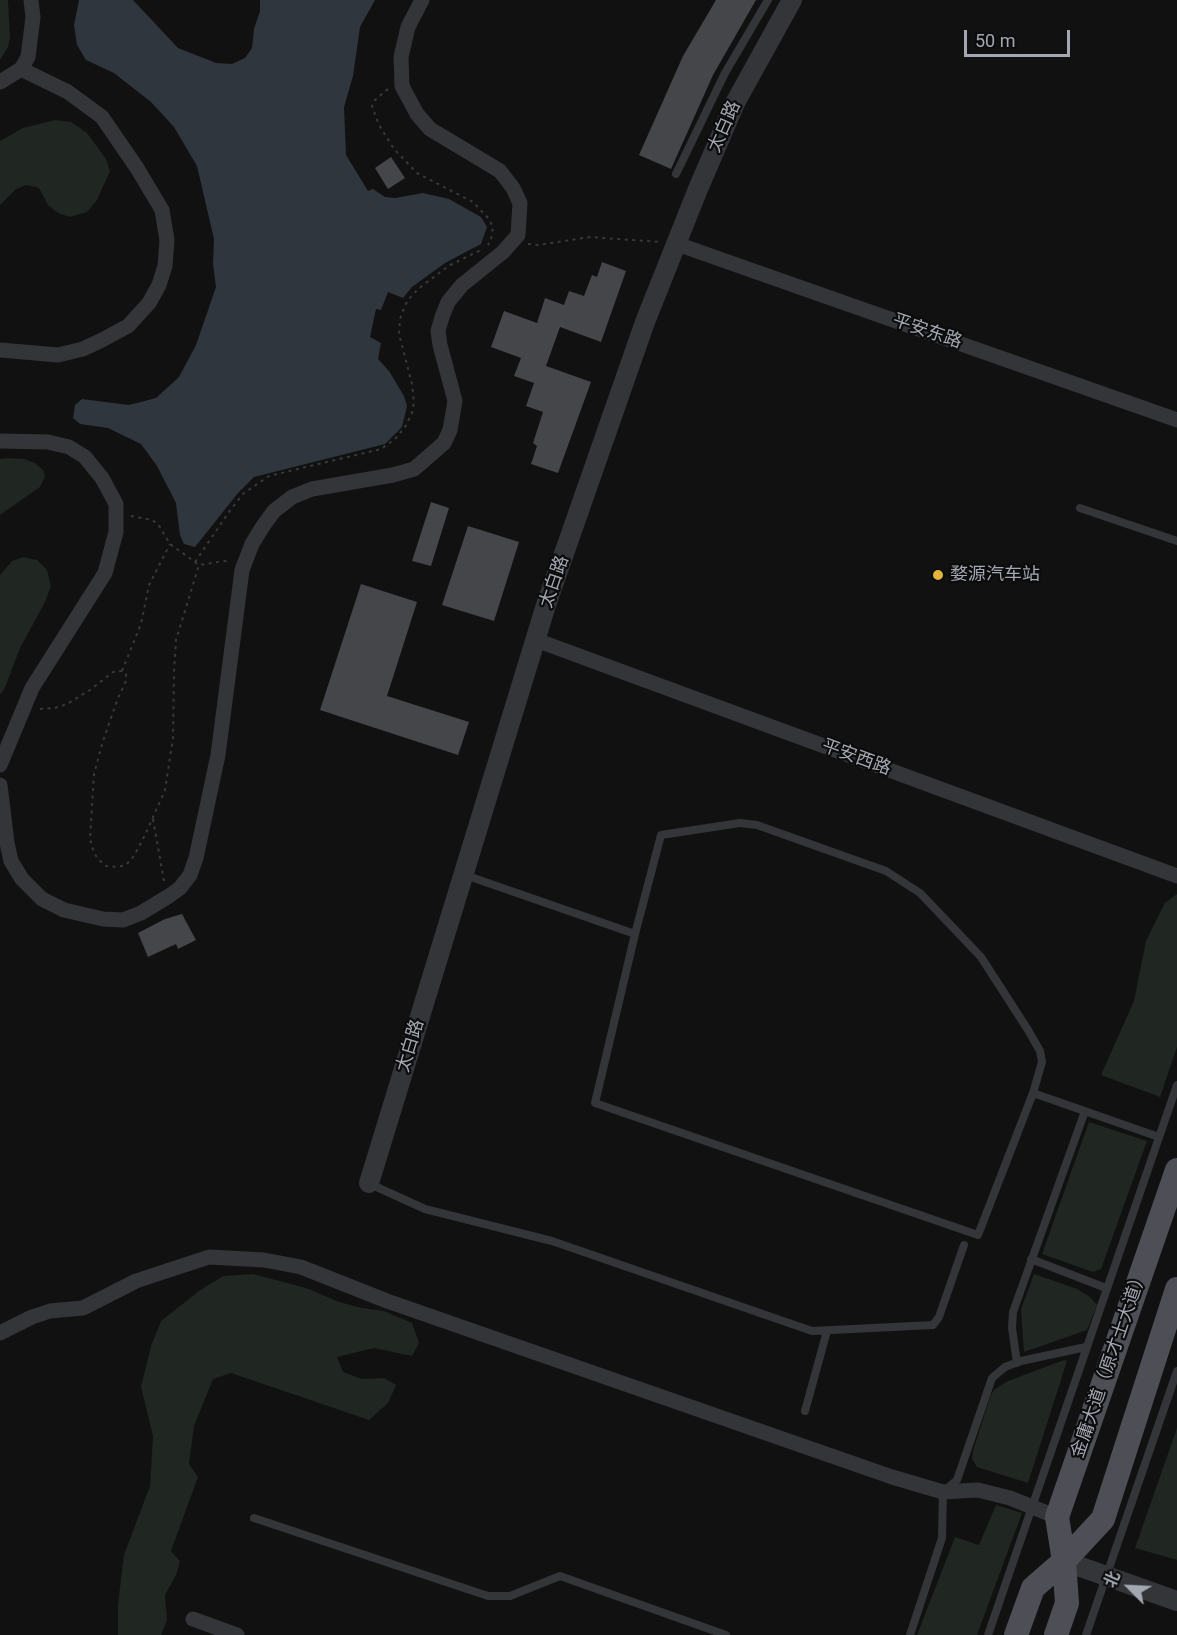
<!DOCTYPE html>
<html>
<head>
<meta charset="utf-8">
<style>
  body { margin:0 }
  #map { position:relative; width:1177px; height:1635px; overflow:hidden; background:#111112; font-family:Roboto,"Noto Sans SC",sans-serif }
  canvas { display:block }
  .north { position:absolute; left:1099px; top:1557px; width:60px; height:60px; -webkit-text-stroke:4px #0c0c0d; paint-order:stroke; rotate:294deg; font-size:16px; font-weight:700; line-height:24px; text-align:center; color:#a3a7b2 }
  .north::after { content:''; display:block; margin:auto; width:21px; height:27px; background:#a3a7b2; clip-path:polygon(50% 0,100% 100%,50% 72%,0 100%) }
  .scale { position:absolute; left:964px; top:30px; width:106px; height:27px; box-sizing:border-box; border:3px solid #a3a7b2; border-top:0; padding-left:8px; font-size:18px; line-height:21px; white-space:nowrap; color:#a3a7b2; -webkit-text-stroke:4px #0c0c0d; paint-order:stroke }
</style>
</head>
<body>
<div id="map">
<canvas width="1177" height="1635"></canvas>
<div class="north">北</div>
<div class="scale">50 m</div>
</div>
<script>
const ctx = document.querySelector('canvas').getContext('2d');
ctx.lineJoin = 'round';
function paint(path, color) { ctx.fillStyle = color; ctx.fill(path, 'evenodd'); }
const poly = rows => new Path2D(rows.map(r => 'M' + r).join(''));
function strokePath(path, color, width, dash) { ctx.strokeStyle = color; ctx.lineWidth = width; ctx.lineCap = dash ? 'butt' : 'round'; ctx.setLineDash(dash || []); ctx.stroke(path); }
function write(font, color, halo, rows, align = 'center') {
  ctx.font = font + ' Roboto,"Noto Sans SC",sans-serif'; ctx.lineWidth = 4.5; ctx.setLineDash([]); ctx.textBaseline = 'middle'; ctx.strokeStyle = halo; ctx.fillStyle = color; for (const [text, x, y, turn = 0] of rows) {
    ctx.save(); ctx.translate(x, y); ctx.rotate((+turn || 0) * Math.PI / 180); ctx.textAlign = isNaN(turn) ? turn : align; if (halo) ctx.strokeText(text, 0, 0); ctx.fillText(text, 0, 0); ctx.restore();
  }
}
const green = poly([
  [0,0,8,0,10,37,8,47,0,60],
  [55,120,71,122,87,133,106,159,110,171,97,200,87,212,70,217,58,213,48,205,39,188,26,185,16,189,0,205,0,141,23,128],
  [8,458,24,459,35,463,43,470,45,476,40,487,0,515,0,459],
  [23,557,37,560,47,570,51,586,45,602,20,648,4,690,0,694,0,575,12,561],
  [1177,894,1177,1047,1160,1097,1101,1075,1134,1001,1146,941,1165,903],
  [1089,1122,1147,1141,1101,1269,1093,1272,1042,1254],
  [253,1274,306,1288,339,1302,362,1308,384,1311,412,1323,419,1343,412,1356,374,1348,337,1357,343,1372,362,1379,384,1378,396,1385,388,1403,369,1420,231,1373,213,1379,194,1426,189,1464,198,1477,171,1551,180,1561,176,1575,165,1595,167,1620,161,1635,118,1635,118,1604,124,1555,150,1486,153,1436,141,1387,151,1346,161,1321,199,1291,223,1276],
  [1034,1274,1077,1289,1090,1297,1097,1305,1087,1330,1024,1352,1021,1309],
  [1064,1360,1067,1361,1028,1483,977,1467,972,1459,973,1451,990,1397,994,1390,1008,1381],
  [1177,1428,1177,1560,1135,1548],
  [996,1505,1022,1513,977,1635,917,1635,955,1537,979,1545]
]);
const water = poly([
  [79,0,133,0,178,48,216,63,232,64,245,58,252,48,254,29,260,11,260,0,375,0,360,27,353,76,344,107,346,155,368,191,373,189,385,197,395,198,423,193,449,199,481,217,487,227,481,244,445,263,412,287,403,298,388,292,381,310,376,309,370,337,381,343,378,359,389,371,404,396,407,406,402,427,385,444,254,477,238,493,195,547,184,544,180,535,176,503,157,466,141,444,108,428,80,424,73,418,75,405,82,399,129,405,156,398,179,377,196,345,216,287,213,264,214,239,197,166,174,127,151,102,114,73,86,60,77,45,74,25]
]);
const building = poly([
  [716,0,756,0,713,75,671,169,639,155,683,56],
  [391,157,405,178,388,189,375,168],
  [602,262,626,271,601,342,560,327,546,366,591,382,558,473,531,464,537,446,533,443,543,412,526,406,534,383,514,376,521,358,491,347,504,311,537,323,545,298,564,305,569,291,584,296,592,275,597,277],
  [431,502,449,508,431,566,412,561],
  [468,526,519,542,494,621,442,605],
  [361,584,417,602,387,696,469,722,458,755,320,710],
  [182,914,196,940,178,949,176,944,148,957,138,933,165,919]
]);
const path = poly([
  [388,89,375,100,372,106,379,125,394,149,417,173,473,202,488,218,493,227,491,239,488,245],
  [528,244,538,245,590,237,660,242],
  [131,516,152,520,158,524,170,544,199,565,231,560],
  [195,562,231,509,244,493,269,476,381,449,395,439,405,427,412,413,414,402,412,384,399,334,400,319,405,305,412,295,423,285,450,265,481,250],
  [122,671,141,624,149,585,170,544],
  [40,709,55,708,67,704,90,690,113,672,122,671,126,674,126,681,118,698,103,741,94,774,90,839,94,853,99,860,106,866,117,867,126,865,134,856,146,833,165,790,173,738,174,672,176,640,199,565],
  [153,819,164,881]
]);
const service = poly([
  [676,174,725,73,768,0],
  [1080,508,1177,541],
  [740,823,757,825,886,871,920,893,981,957,1028,1030,1040,1051,1042,1062,1033,1093,978,1235,595,1103,635,934,661,835,740,823],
  [465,875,635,934],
  [1033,1093,1159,1137],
  [370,1184,425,1209,552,1241,812,1331,933,1325,939,1317,964,1245],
  [1031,1259,1106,1288],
  [1017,1363,1012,1328,1013,1312,1085,1111],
  [805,1411,827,1331],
  [254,1518,488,1596,510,1596,560,1576,726,1635],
  [910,1635,942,1538,943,1492,957,1480,992,1378,1005,1367,1021,1361,1086,1347],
  [988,1635,1177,1085],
  [1086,1635,1177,1371]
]);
const minor = poly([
  [0,82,21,69,28,57,33,17,31,0],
  [677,244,1177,420],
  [0,350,58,355,83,349,102,340,128,326,149,303,159,285,165,266,167,240,162,210,137,168,102,117,68,92,21,69],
  [0,441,48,442,69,447,85,457,102,478,116,504,116,532,105,573,32,688,0,765],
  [536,640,1177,876],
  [0,785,7,843,11,861,22,879,42,899,64,910,103,919,123,920,141,913,169,896,180,888,190,875,196,858,218,755,242,570,252,544,263,526,274,511,292,497,312,489,393,475,414,469,444,443,450,430,455,401,440,345,438,331,442,317,448,302,462,285,503,252,518,235,520,203,513,188,500,171,430,129,417,114,402,86,401,57,408,27,422,0],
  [0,1333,32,1317,50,1311,83,1308,136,1281,209,1257,264,1260,301,1267,387,1301,892,1477,943,1492,978,1490,1010,1498,1057,1517],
  [193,1619,237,1635]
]);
const tertiary = poly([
  [369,1183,546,605,645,322,698,189,735,103,792,0],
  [1064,1561,1177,1601]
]);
const primary = poly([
  [1016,1635,1033,1588,1064,1561,1057,1517,1177,1170],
  [1056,1635,1067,1603,1064,1561,1103,1519,1177,1289]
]);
const markers = [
  [938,575,6,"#e1b43a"]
];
const streetNames = [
  ["太白路",725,127,-66],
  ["平安东路",927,332,19],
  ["太白路",555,582,-71],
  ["平安西路",856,758,20],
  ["太白路",411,1046,-73],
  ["金庸大道（原才士大道）",1110,1364,-71]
];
const poiNames = [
  ["婺源汽车站",950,575]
];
paint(green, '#202621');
paint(water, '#30363d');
paint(building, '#45464a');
strokePath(path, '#38393e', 2, [3, 4.5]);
strokePath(service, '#343539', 8);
strokePath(minor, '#343539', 15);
strokePath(tertiary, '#343539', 20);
strokePath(primary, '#4e4f56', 24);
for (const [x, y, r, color] of markers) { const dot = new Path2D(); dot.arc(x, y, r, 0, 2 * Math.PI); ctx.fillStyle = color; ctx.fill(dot); strokePath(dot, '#0c0c0d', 2); }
write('18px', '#a3a7b2', '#0c0c0d', streetNames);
write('18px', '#a3a7b2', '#0c0c0d', poiNames, 'left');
</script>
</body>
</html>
